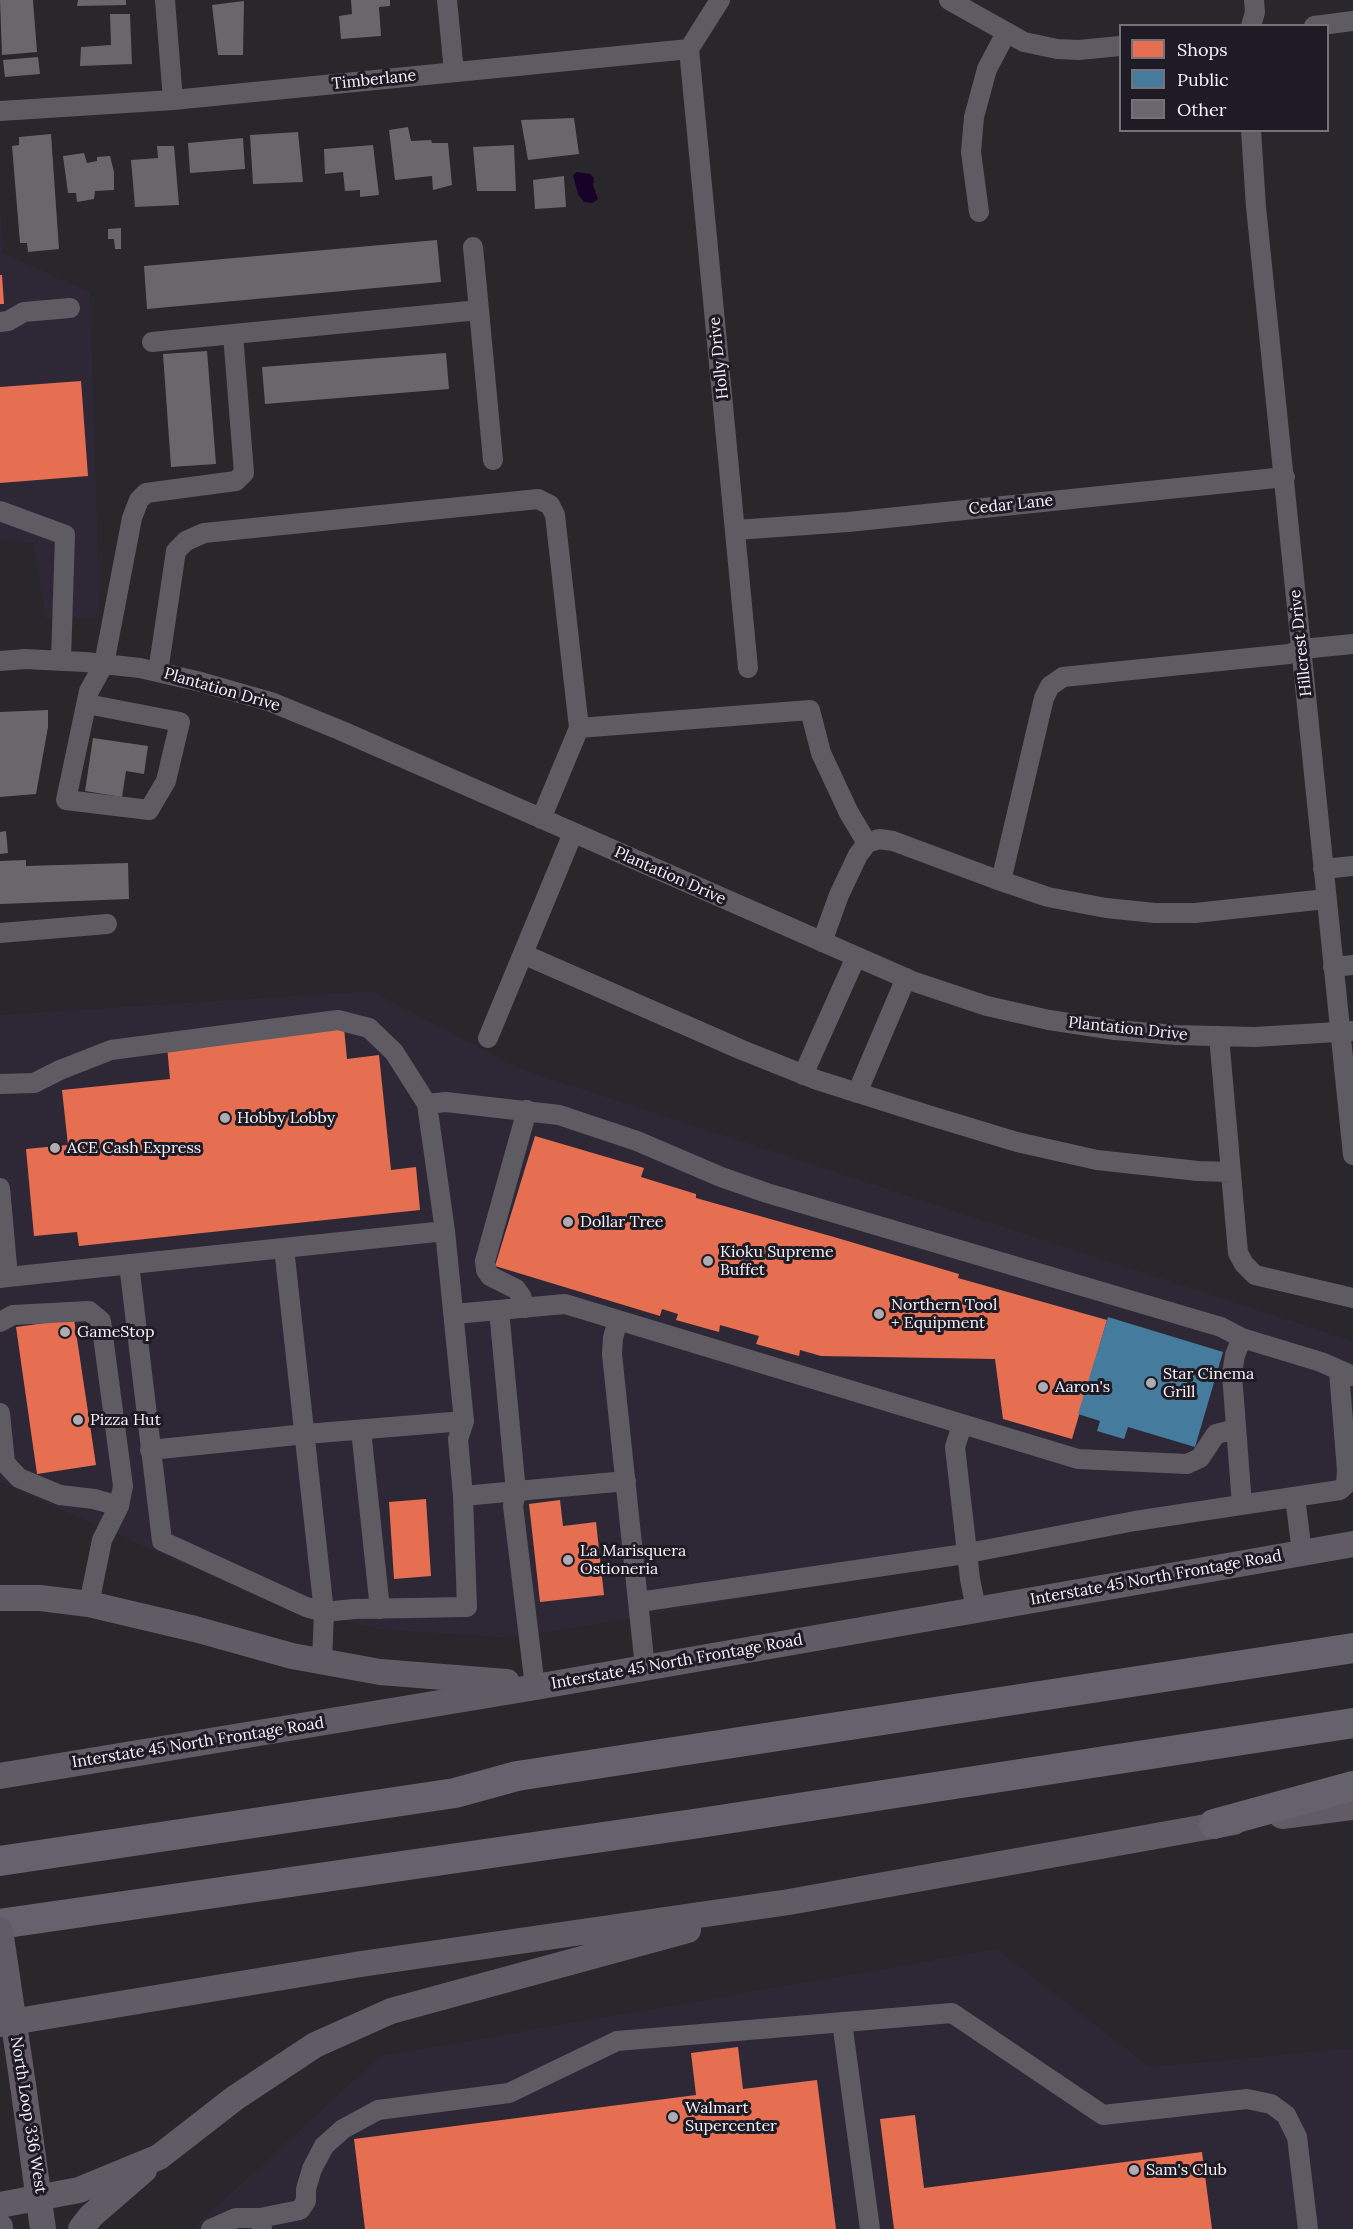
<!DOCTYPE html>
<html>
<head>
<meta charset="utf-8">
<style>
  body { margin:0 }
  #map { position:relative; width:1353px; height:2229px; overflow:hidden; background:#29262c; font-family:Lora,serif }
  canvas { display:block }
  .legend { position:absolute; left:1119px; top:24px; width:210px; height:108px; box-sizing:border-box; background:#1f1b24; border:2px solid #75717a; margin:0; padding:8px 10px; list-style:none; font-size:18px; color:#f6f3fa }
  .legend li { display:flex; align-items:center; gap:12px; height:30px }
  .legend b { width:30px; border:2px solid #75717a }
</style>
</head>
<body>
<div id="map">
<canvas width="1353" height="2229"></canvas>
<ul class="legend">
<li><b style="height:16px;background:#e76f51"></b>Shops</li>
<li><b style="height:16px;background:#457b9d"></b>Public</li>
<li><b style="height:16px;background:#6a676c"></b>Other</li>
</ul>
</div>
<script>
const ctx = document.querySelector('canvas').getContext('2d');
ctx.lineJoin = 'round';
function paint(path, color) { ctx.fillStyle = color; ctx.fill(path, 'evenodd'); }
const poly = rows => new Path2D(rows.map(r => 'M' + r).join(''));
function strokePath(path, color, width, dash) { ctx.strokeStyle = color; ctx.lineWidth = width; ctx.lineCap = dash ? 'butt' : 'round'; ctx.setLineDash(dash || []); ctx.stroke(path); }
function write(font, color, halo, rows, align = 'center') {
  ctx.font = font + ' Lora,serif'; ctx.lineWidth = 6; ctx.setLineDash([]); ctx.textBaseline = 'middle'; ctx.strokeStyle = halo; ctx.fillStyle = color; for (const [text, x, y, turn = 0] of rows) {
    ctx.save(); ctx.translate(x, y); ctx.rotate((+turn || 0) * Math.PI / 180); ctx.textAlign = isNaN(turn) ? turn : align; if (halo) ctx.strokeText(text, 0, 0); ctx.fillText(text, 0, 0); ctx.restore();
  }
}
const built = poly([
  [0,202,3,253,90,292,100,619,46,618,33,543,0,540],
  [371,991,521,1069,1353,1341,1353,1494,513,1638,378,1629,265,1601,0,1482,0,1015],
  [997,1949,1150,2067,1353,2048,1353,2229,192,2229,380,2056]
]);
const water = poly([
  [577,172,590,174,594,178,593,185,598,199,592,203,584,202,578,194,573,175]
]);
const shops = poly([
  [0,275,2,275,4,304,0,304],
  [81,381,88,476,0,483,0,387],
  [344,1028,347,1059,379,1055,391,1170,416,1167,420,1210,79,1246,77,1232,34,1236,26,1149,68,1145,62,1090,170,1079,167,1046],
  [535,1136,644,1168,641,1177,696,1194,696,1198,834,1237,959,1274,958,1278,1107,1320,1072,1439,1003,1419,995,1359,821,1356,800,1350,799,1356,756,1344,759,1336,720,1325,719,1332,676,1320,678,1314,662,1309,660,1316,495,1266],
  [74,1319,96,1465,37,1474,16,1327],
  [426,1499,431,1576,394,1579,389,1502],
  [560,1500,563,1526,596,1522,604,1595,540,1602,529,1504],
  [738,2047,743,2089,817,2080,836,2229,365,2229,354,2139,696,2095,691,2053],
  [915,2115,924,2188,1202,2152,1212,2229,894,2229,880,2119]
]);
const public = poly([
  [1108,1317,1223,1352,1195,1447,1128,1427,1124,1439,1097,1431,1100,1421,1078,1414]
]);
const building = poly([
  [0,0,33,0,37,52,2,55],
  [78,0,126,0,126,5,77,6],
  [351,0,390,0,390,6,379,7,381,36,341,39,339,16,352,14],
  [244,1,243,55,218,55,212,5],
  [110,14,130,14,132,64,80,66,81,47,111,45],
  [38,57,40,74,5,77,3,60],
  [574,118,579,154,528,160,521,120],
  [408,127,411,141,431,140,432,143,448,143,452,185,433,190,432,176,395,180,389,130],
  [298,132,303,182,253,184,250,135],
  [51,134,59,249,28,252,27,243,20,243,12,146,19,145,19,137],
  [243,138,245,169,190,173,188,143],
  [373,145,379,195,360,197,360,190,345,191,343,172,325,174,324,149],
  [514,145,516,191,477,191,473,147],
  [157,146,174,146,179,205,135,207,131,160,158,158],
  [84,153,87,163,97,161,97,157,110,156,114,172,114,190,95,191,94,199,77,202,76,193,68,193,63,156],
  [564,176,566,207,535,209,533,180],
  [121,228,121,249,115,249,114,239,108,239,108,229],
  [437,240,441,282,147,309,144,266],
  [207,351,216,464,171,467,163,354],
  [446,353,449,389,265,404,262,367],
  [48,710,48,727,36,794,0,797,0,712],
  [93,738,148,746,144,774,126,771,122,797,85,791],
  [6,831,8,853,0,854,0,832],
  [26,860,26,866,128,863,129,899,0,904,0,861]
]);
const minor = poly([
  [165,0,173,100],
  [447,0,454,72],
  [949,0,1024,42,1057,49,1079,50,1120,46],
  [1251,26,1255,12,1254,0],
  [1314,26,1353,21],
  [689,49,748,668],
  [689,49,720,0],
  [0,111,173,100,689,49],
  [1251,130,1256,207,1353,1155],
  [979,212,971,152,974,117,987,69,1006,33],
  [473,247,479,310],
  [0,322,8,321,24,312,70,308],
  [152,342,479,310,493,460],
  [0,511,65,535,61,660],
  [736,530,848,522,1285,477],
  [0,661,25,659,85,662,140,668,201,682,271,702,342,731,912,981,987,1006,1049,1020,1115,1030,1176,1035,1255,1037,1353,1031],
  [158,672,176,551,186,541,204,533,538,499,550,505,555,515,579,728,541,819],
  [87,704,180,722,166,781,149,810,66,800,89,691,104,664,132,518,139,500,146,493,236,481,244,473,233,334],
  [579,728,810,710,821,753,849,813,867,843],
  [1323,869,1353,866],
  [1001,881,1044,698,1050,686,1063,677,1289,654,1302,649,1353,644],
  [0,933,107,924],
  [822,942,839,895,858,855,867,843,879,839,893,841,995,879,1048,897,1106,908,1155,913,1195,913,1326,899],
  [523,954,742,1050,817,1080,931,1116,1017,1142,1097,1160,1198,1171,1230,1172],
  [1333,967,1353,965],
  [1219,1036,1238,1253,1244,1264,1255,1275,1353,1298],
  [488,1038,573,833],
  [803,1075,856,957],
  [0,1084,34,1083,60,1070,111,1050,338,1020,369,1028,394,1052,427,1104,445,1231],
  [857,1093,906,978],
  [427,1104,446,1102,559,1115,637,1141,721,1177,767,1193,1221,1327,1242,1338,1321,1362,1353,1376],
  [0,1188,8,1277,0,1278],
  [284,1248,324,1612,322,1662],
  [8,1277,445,1231,464,1421,458,1439,463,1496,467,1607,354,1609,324,1612,306,1607,162,1541,129,1264],
  [525,1308,521,1296,516,1289,490,1276,486,1270,485,1261,527,1110],
  [499,1310,516,1492,513,1506,535,1687],
  [454,1314,565,1304,1078,1459,1187,1464,1200,1458,1216,1434,1236,1429],
  [618,1320,613,1338,612,1354,645,1668],
  [0,1322,13,1315,89,1311,101,1321,123,1486,119,1506],
  [0,1413,5,1463,19,1478,60,1495,94,1499,119,1506,102,1540,89,1604],
  [962,1425,955,1447,970,1579,976,1609],
  [361,1430,380,1609],
  [150,1450,306,1434,464,1421],
  [463,1496,626,1481],
  [1295,1497,1302,1553],
  [1242,1505,1232,1374,1235,1355,1242,1338],
  [639,1602,958,1555,1135,1521,1340,1490,1346,1484,1347,1470,1339,1372],
  [842,2022,870,2229],
  [211,2229,236,2218,260,2218],
  [262,2229,260,2218,300,2210,306,2201,306,2189,312,2169,324,2146,343,2129,378,2110,509,2093,617,2041,952,2013,1103,2115,1247,2099,1271,2104,1286,2115,1297,2137,1308,2229]
]);
const major = poly([
  [0,1598,40,1598,89,1604,195,1629,292,1656,380,1672,507,1682],
  [0,1776,530,1688,1353,1544],
  [1282,1816,1353,1807],
  [0,2024,361,1964,789,1902,1234,1822],
  [23,2085,43,2229],
  [0,2205,79,2190,159,2157,235,2098,315,2045,391,2011,688,1930],
  [0,2227,0,2229],
  [81,2229,91,2216,144,2170]
]);
const highway = poly([
  [1214,1824,1353,1786],
  [0,1861,455,1793,517,1776,1353,1648],
  [0,1924,700,1823,1353,1723]
]);
const majorBridge = poly([
  [0,1930,23,2085]
]);
const markers = [
  [225,1118,6,"#aeabb2"],
  [55,1148,6,"#aeabb2"],
  [568,1222,6,"#aeabb2"],
  [708,1261,6,"#aeabb2"],
  [879,1314,6,"#aeabb2"],
  [65,1332,6,"#aeabb2"],
  [1151,1383,6,"#aeabb2"],
  [1043,1387,6,"#aeabb2"],
  [78,1420,6,"#aeabb2"],
  [568,1560,6,"#aeabb2"],
  [673,2117,6,"#aeabb2"],
  [1134,2170,6,"#aeabb2"]
];
const streetNames = [
  ["Timberlane",374,80,-6],
  ["Holly Drive",719,358,-96],
  ["Cedar Lane",1011,505,-6],
  ["Hillcrest Drive",1301,643,-96],
  ["Plantation Drive",222,690,16],
  ["Plantation Drive",670,876,24],
  ["Plantation Drive",1128,1029,6],
  ["Interstate 45 North Frontage Road",1156,1578,-10],
  ["Interstate 45 North Frontage Road",677,1662,-10],
  ["Interstate 45 North Frontage Road",198,1743,-9],
  ["North Loop 336 West",28,2115,81]
];
const poiNames = [
  ["Hobby Lobby",237,1118],
  ["ACE Cash Express",67,1148],
  ["Dollar Tree",580,1222],
  ["Kioku Supreme",720,1252],
  ["Buffet",720,1270],
  ["Northern Tool",891,1305],
  ["+ Equipment",891,1323],
  ["GameStop",77,1332],
  ["Star Cinema",1163,1374],
  ["Grill",1163,1392],
  ["Aaron's",1055,1387],
  ["Pizza Hut",90,1420],
  ["La Marisquera",580,1551],
  ["Ostioneria",580,1569],
  ["Walmart",685,2108],
  ["Supercenter",685,2126],
  ["Sam's Club",1146,2170]
];
paint(built, '#2e2836');
paint(water, '#180328');
paint(shops, '#e76f51');
paint(public, '#457b9d');
paint(building, '#6a676c');
strokePath(minor, '#5f5b63', 20);
strokePath(major, '#605b65', 26);
strokePath(highway, '#65616d', 30);
strokePath(majorBridge, '#605b65', 26);
for (const [x, y, r, color] of markers) { const dot = new Path2D(); dot.arc(x, y, r, 0, 2 * Math.PI); ctx.fillStyle = color; ctx.fill(dot); strokePath(dot, '#1f1b24', 2); }
write('16px', '#f6f3fa', '#1f1b24', streetNames);
write('16px', '#f6f3fa', '#1f1b24', poiNames, 'left');
</script>
</body>
</html>
